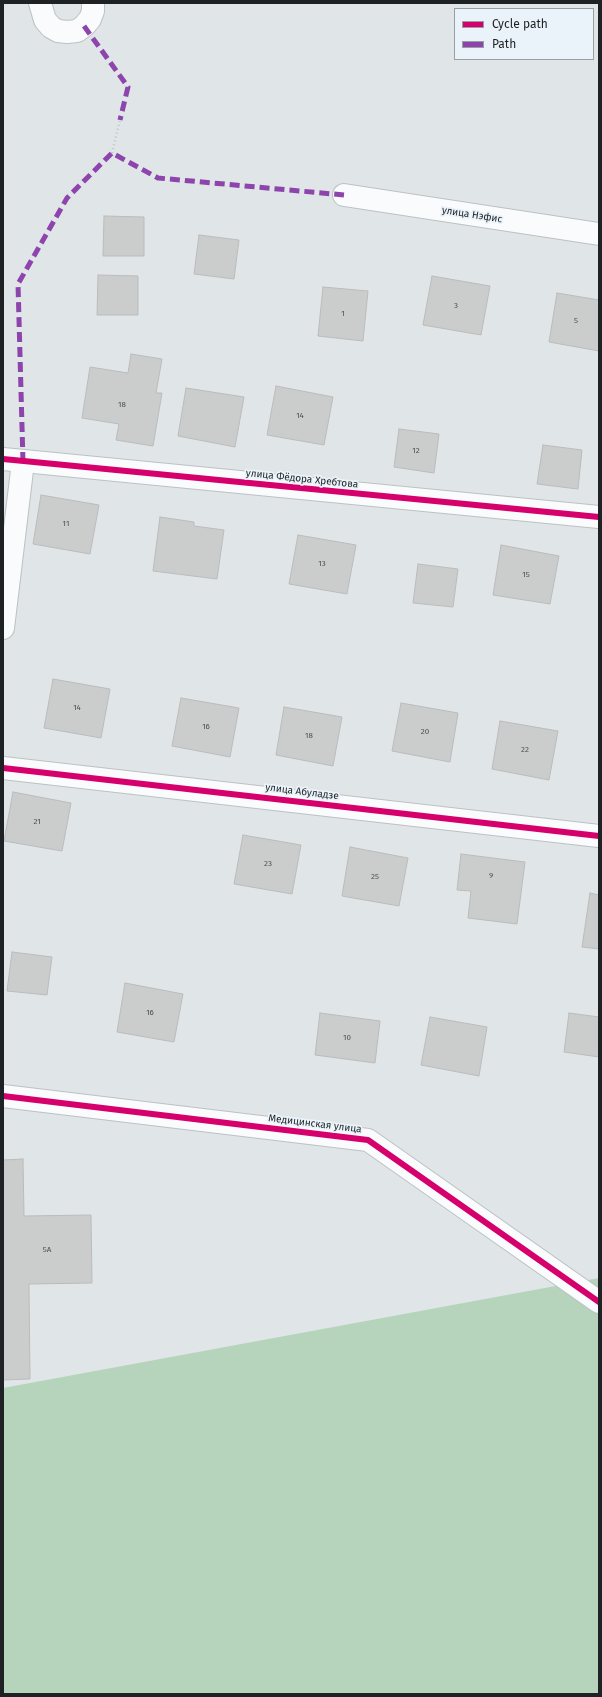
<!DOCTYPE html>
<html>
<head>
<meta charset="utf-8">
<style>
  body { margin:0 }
  #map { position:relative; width:602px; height:1697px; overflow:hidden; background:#e0e5e8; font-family:"Fira Sans",sans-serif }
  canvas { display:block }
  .frame { position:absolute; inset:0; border:4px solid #1e2224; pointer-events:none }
  .legend { position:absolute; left:454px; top:8px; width:140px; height:52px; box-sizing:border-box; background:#eaf3fa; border:1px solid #989fa4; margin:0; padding:5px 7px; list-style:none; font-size:12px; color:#1e2224 }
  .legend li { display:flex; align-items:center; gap:8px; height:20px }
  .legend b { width:20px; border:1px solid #989fa4 }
</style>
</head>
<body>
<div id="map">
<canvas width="602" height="1697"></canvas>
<div class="frame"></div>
<ul class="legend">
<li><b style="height:5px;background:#d6006c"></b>Cycle path</li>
<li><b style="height:5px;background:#8e44ad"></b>Path</li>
</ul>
</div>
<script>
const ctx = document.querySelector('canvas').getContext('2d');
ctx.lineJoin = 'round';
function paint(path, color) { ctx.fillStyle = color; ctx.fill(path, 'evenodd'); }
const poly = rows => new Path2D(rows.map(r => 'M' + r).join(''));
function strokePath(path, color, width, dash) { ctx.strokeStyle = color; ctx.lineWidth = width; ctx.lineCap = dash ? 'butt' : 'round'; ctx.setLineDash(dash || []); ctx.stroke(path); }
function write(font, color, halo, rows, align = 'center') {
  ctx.font = font + ' "Fira Sans",sans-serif'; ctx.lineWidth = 3.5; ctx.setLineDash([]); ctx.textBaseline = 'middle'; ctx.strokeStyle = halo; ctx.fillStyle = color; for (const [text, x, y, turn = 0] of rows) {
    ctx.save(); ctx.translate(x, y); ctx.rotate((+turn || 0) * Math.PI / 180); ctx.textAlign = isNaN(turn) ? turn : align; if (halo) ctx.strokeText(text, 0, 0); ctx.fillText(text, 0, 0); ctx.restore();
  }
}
const forest = poly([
  [599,1278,599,1694,3,1694,3,1388]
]);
const building = poly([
  [104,216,144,217,144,256,103,256,104,216],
  [199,235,239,240,234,279,194,274,199,235],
  [98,275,138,276,138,315,97,315,98,275],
  [432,276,490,286,481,335,423,325,432,276],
  [323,287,368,291,363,341,318,336,323,287],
  [557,293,599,300,599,351,549,342,557,293],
  [131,354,162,359,156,393,162,393,153,446,116,440,119,424,82,418,90,367,128,373,131,354],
  [276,386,333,397,324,445,267,435,276,386],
  [186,388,244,397,235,447,178,436,186,388],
  [399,429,439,434,434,473,394,467,399,429],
  [543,445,582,450,578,489,537,484,543,445],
  [41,495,99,505,90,554,33,544,41,495],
  [160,517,194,522,194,526,224,530,217,579,153,571,160,517],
  [298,535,356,545,347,594,289,584,298,535],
  [501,545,559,556,550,604,493,595,501,545],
  [418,564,458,569,453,607,413,603,418,564],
  [53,679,110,689,101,738,44,728,53,679],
  [181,698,239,708,230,757,172,746,181,698],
  [401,703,458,713,450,762,392,751,401,703],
  [284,707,342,717,333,766,276,755,284,707],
  [500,721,558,731,549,780,492,769,500,721],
  [13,792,71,803,62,851,4,841,13,792],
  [243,835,301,845,292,894,234,884,243,835],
  [350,847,408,858,399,906,342,896,350,847],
  [461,854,525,862,517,924,468,918,471,891,457,890,461,854],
  [590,893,599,895,599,949,582,947,590,893],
  [12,952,52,957,47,995,7,991,12,952],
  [125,983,183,994,174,1042,117,1032,125,983],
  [320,1013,380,1021,375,1063,315,1055,320,1013],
  [569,1013,599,1017,599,1057,564,1052,569,1013],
  [430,1017,487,1027,479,1076,421,1065,430,1017],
  [23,1159,24,1216,91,1215,92,1283,29,1284,30,1379,3,1380,3,1160,23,1159]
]);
const path = poly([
  [112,153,120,120]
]);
const minor = poly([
  [40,3,45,20,51,27,58,31,67,32,77,31,84,26,90,19,93,11,93,3],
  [344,195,599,234],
  [3,459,599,517],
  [3,628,23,462],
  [3,768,599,836],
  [3,1096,368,1140,599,1302]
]);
const quiet = poly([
  [84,26,128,87,120,120],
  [23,462,18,284,67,198,112,153,158,178,344,195]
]);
const cycleway = poly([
  [3,459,599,517],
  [3,768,599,836],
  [3,1096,368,1140,599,1302]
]);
const numberNames = [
  ["3",456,306],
  ["1",343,314],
  ["5",576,321],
  ["18",122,405],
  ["14",300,416],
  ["12",416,451],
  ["11",66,524],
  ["13",322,564],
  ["15",526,575],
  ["14",77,708],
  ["16",206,727],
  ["20",425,732],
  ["18",309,736],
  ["22",525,750],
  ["21",37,822],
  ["23",268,864],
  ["9",491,876],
  ["25",375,877],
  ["16",150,1013],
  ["10",347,1038],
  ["5А",47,1250]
];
const streetNames = [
  ["улица Нэфис",472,215,9],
  ["улица Фёдора Хребтова",302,479,6],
  ["улица Абуладзе",302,792,7],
  ["Медицинская улица",315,1124,7]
];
paint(forest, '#b5d4bb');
paint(building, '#cbcdcd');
strokePath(building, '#bbb', 1);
strokePath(minor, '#bdc1c3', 24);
strokePath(path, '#c2c5c5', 2.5, [1, 3]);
strokePath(minor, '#fafbfc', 22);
strokePath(quiet, '#8e44ad', 5, [10, 5]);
strokePath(cycleway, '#d6006c', 6);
write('8px', '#4a4e4f', null, numberNames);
write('10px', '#1e2224', '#eaf3fa', streetNames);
</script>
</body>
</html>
